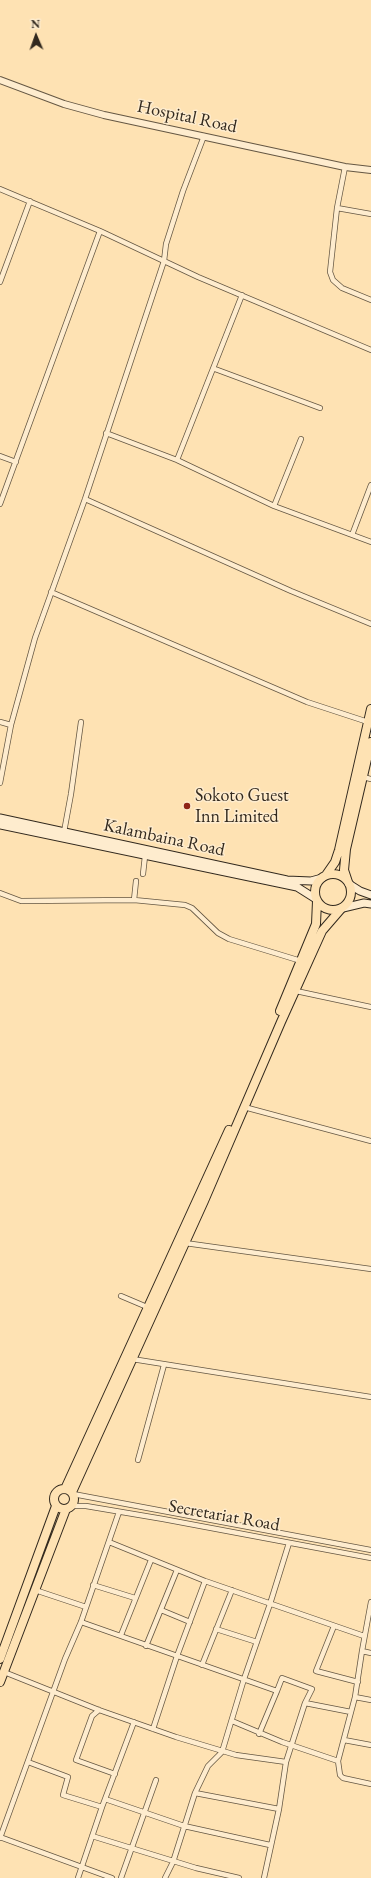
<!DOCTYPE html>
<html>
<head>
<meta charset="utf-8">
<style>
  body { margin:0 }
  #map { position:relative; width:371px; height:1878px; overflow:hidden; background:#fee2b3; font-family:"EB Garamond",serif }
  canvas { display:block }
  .north { position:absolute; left:16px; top:16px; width:40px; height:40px; -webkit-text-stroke:3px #feecce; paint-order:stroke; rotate:358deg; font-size:11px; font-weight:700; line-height:16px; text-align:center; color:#32291e }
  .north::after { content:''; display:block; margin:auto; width:14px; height:18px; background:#32291e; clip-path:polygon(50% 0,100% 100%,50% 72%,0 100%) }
</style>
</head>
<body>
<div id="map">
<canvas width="371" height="1878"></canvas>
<div class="north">N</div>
</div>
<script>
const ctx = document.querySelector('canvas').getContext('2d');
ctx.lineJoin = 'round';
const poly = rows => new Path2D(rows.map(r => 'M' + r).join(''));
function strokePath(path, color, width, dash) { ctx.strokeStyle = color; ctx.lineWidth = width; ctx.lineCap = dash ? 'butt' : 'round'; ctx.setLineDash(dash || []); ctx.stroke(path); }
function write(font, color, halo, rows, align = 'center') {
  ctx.font = font + ' "EB Garamond",serif'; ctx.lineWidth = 3; ctx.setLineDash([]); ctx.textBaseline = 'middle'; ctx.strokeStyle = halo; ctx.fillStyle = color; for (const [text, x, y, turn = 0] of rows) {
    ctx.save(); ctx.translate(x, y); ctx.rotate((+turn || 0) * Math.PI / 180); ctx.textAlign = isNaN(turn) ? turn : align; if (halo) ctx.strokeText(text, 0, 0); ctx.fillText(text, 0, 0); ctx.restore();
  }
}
const minor = poly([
  [345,167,337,208,330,272,333,280,342,288,371,300],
  [0,189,100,231,198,277,371,350],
  [337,208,371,214],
  [0,282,30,201],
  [215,369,320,408],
  [106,433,177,460,274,506,371,542],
  [0,456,16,462],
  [177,460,242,295],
  [85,499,291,591,371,624],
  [0,504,100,231],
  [274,506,301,439],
  [352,535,371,485],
  [51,592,307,702,368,722],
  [0,722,11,725],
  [363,777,371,779],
  [0,783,11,725,35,638,85,499,164,261,166,244,183,191,204,136],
  [64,832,71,794,81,722],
  [143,874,145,856],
  [0,893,21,901,134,900,185,905,192,908,218,933,229,939,301,961],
  [134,900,136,881],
  [296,991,371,1007],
  [244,1107,371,1141],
  [185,1243,371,1269],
  [121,1296,147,1307],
  [132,1359,371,1397],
  [138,1460,164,1365],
  [73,1494,371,1550],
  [72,1506,86,1506,163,1519,371,1558],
  [109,1542,205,1581,364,1636],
  [93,1585,135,1598],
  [35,1590,86,1607],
  [371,1602,362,1651,355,1697,338,1761,340,1775,343,1778,371,1784],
  [161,1610,190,1622],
  [81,1622,277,1691,259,1734],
  [334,1626,316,1671,358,1682],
  [216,1629,257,1642],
  [121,1635,151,1560],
  [146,1646,177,1570],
  [362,1651,371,1653],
  [202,1665,232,1590],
  [4,1672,99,1710,176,1737,236,1755,286,1762],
  [277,1691,282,1678,312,1689,305,1703],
  [355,1697,371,1700],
  [99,1710,92,1716,76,1760,115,1774],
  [232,1721,282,1742,338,1761],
  [153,1729,177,1656,205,1581],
  [344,1740,371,1745],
  [28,1762,68,1777,63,1795,102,1807],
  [195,1793,279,1809],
  [105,1799,184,1826,270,1845],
  [92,1836,196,1868,239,1878],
  [0,1837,112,1878],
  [0,1838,65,1659,81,1622,119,1512],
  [78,1878,102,1807,134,1722],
  [121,1878,156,1780],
  [165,1878,173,1862,195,1793,208,1766,222,1752,244,1679,270,1604,289,1543],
  [264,1878,279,1809,286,1762,305,1703,351,1712]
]);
const tertiary = poly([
  [0,80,64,104,104,115,345,167,371,170]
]);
const secondary = poly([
  [0,818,287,880,311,881,322,878],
  [0,825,297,887,316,899],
  [349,884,360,891,371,895],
  [343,908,364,903,371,904]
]);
const trunk = poly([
  '315 892a18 18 0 1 1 36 0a18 18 0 1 1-36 0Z',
  [326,875,335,862,339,850,371,709],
  [348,882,344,870,346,849,371,742],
  [280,1011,316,924,317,901],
  '54 1499a10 10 0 1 1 20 0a10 10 0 1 1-20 0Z',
  [65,1489,229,1130],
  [72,1492,204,1201,281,1022,322,931,341,909],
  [0,1659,56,1506],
  [0,1682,66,1509]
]);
const markers = [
  [187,806,4,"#8f2418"]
];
const streetNames = [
  ["Hospital Road",187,117,12],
  ["Kalambaina Road",164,838,12],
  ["Secretariat Road",224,1516,10]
];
const poiNames = [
  ["Sokoto Guest",195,796],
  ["Inn Limited",195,817]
];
strokePath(minor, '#655743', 6);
strokePath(tertiary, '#655743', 8);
strokePath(secondary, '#32291e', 9);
strokePath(trunk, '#32291e', 10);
strokePath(minor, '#feecce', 4.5);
strokePath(tertiary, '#feecce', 6);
strokePath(secondary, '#feecce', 7);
strokePath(trunk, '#fee2b3', 8);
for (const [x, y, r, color] of markers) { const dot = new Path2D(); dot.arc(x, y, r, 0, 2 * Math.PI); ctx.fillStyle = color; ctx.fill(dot); strokePath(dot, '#feecce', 1.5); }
write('18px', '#32291e', '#feecce', streetNames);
write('18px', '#32291e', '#feecce', poiNames, 'left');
</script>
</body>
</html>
